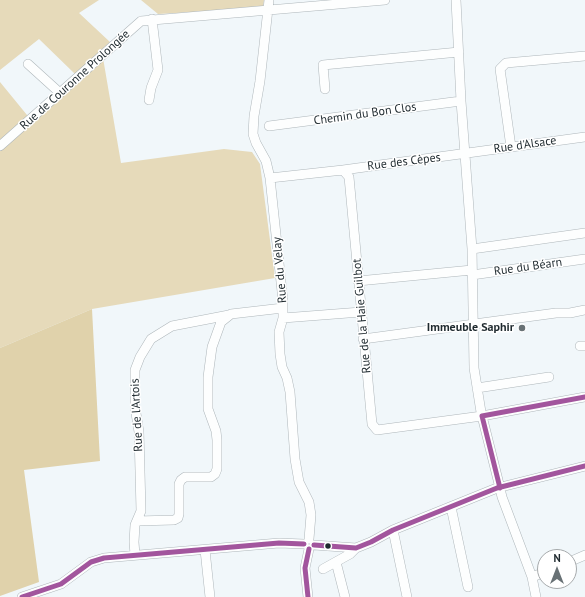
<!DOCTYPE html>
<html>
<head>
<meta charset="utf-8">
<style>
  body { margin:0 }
  #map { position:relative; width:585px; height:597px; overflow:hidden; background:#f1f7fa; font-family:"PT Sans",sans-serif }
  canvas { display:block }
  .north { position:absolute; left:537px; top:549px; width:40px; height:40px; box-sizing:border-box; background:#fff; border:1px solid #a5a9ab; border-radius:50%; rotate:0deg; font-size:11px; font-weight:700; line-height:16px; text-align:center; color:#1e292e }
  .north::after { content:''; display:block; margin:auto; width:14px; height:18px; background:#687175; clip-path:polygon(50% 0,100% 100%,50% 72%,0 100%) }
</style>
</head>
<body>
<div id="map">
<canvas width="585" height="597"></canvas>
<div class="north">N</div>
</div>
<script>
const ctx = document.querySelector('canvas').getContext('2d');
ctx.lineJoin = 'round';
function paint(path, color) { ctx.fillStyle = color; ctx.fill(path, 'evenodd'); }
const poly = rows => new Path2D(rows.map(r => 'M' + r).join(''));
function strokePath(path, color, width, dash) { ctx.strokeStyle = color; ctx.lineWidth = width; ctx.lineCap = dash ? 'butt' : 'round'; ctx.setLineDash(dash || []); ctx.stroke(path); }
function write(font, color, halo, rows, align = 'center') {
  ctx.font = font + ' "PT Sans",sans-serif'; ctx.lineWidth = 3; ctx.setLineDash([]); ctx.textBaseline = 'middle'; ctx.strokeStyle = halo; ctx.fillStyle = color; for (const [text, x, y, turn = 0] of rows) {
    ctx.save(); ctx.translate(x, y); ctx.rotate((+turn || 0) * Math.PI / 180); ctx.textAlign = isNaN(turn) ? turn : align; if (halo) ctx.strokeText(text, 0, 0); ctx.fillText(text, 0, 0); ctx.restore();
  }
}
const green = poly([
  [0,0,99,0,79,13,110,42,75,74,39,39,0,70],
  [141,0,264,0,263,8,158,14],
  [103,58,121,163,224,149,252,152,260,164,275,278,92,309,0,348,0,82,27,115,34,121]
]);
const forest = poly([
  [92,309,100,461,24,470,39,582,0,596,0,348]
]);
const minor = poly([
  [269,0,260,81,254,116,253,134,256,143,266,161,270,178,283,301,283,318,279,332,280,354,282,367,287,378,290,392,295,459,299,482,309,502,311,515,309,539],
  [456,0,461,101,472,249,474,368,481,412,498,480,502,497,532,577,536,597],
  [28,64,60,93],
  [325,89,323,65,459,52],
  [149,100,151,88,158,70,152,19],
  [269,126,461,101],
  [0,146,141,21,385,0],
  [511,147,500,69,506,63,585,56],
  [343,170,585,137],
  [270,178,343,170,349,177,372,424,377,430,482,416,585,397],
  [472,249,585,233],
  [472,275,585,259],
  [358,281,472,270],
  [283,318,361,312],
  [363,339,556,313,570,313,585,310],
  [580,346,585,346],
  [477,388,549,377],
  [451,507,468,587],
  [137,521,174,520,178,518,179,514,179,484,181,480,185,477,211,477,215,474,217,469,217,440,216,431,208,409,208,377,212,347,221,322,231,314,283,308],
  [393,530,407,597],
  [314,545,356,548,371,542,393,530,497,488,585,466],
  [205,550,210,597],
  [135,555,134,542,135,525,141,511,139,432,135,407,135,370,140,357,151,339,172,326,229,315],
  [336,562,345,597],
  [569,562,585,555],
  [323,569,350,554,356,548],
  [532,577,545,572],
  [22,597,61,584,91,562,104,558,279,543,304,544],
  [308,597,305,568,309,549]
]);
const bus1 = poly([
  [500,488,482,416,585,397],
  [314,545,356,548,371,542,393,530,497,488,585,466],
  [22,597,61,584,91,562,104,558,279,543,304,544],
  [308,597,305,568,309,549]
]);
const markers = [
  [522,328,4,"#687175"],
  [328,546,3.5,"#1e292e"]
];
const streetNames = [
  ["Rue de Couronne Prolongée",75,80,-42],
  ["Chemin du Bon Clos",365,114,-8],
  ["Rue d'Alsace",525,145,-8],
  ["Rue des Cèpes",404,162,-7],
  ["Rue du Béarn",528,267,-8],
  ["Rue du Velay",280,270,-95],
  ["Rue de la Haie Guilbot",362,316,-95],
  ["Rue de l'Artois",137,415,-93]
];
const poiNames = [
  ["Immeuble Saphir",514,328]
];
paint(green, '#e6daba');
paint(forest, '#e0d2ab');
strokePath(minor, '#aeb6ba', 10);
strokePath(minor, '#fdfefe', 9);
strokePath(bus1, '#a2559d', 5);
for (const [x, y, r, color] of markers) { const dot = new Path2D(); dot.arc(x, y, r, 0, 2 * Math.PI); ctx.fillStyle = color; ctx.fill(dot); strokePath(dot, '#fff', 1.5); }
write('12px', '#1e292e', '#fff', streetNames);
write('bold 12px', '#1e292e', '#fff', poiNames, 'right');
</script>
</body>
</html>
